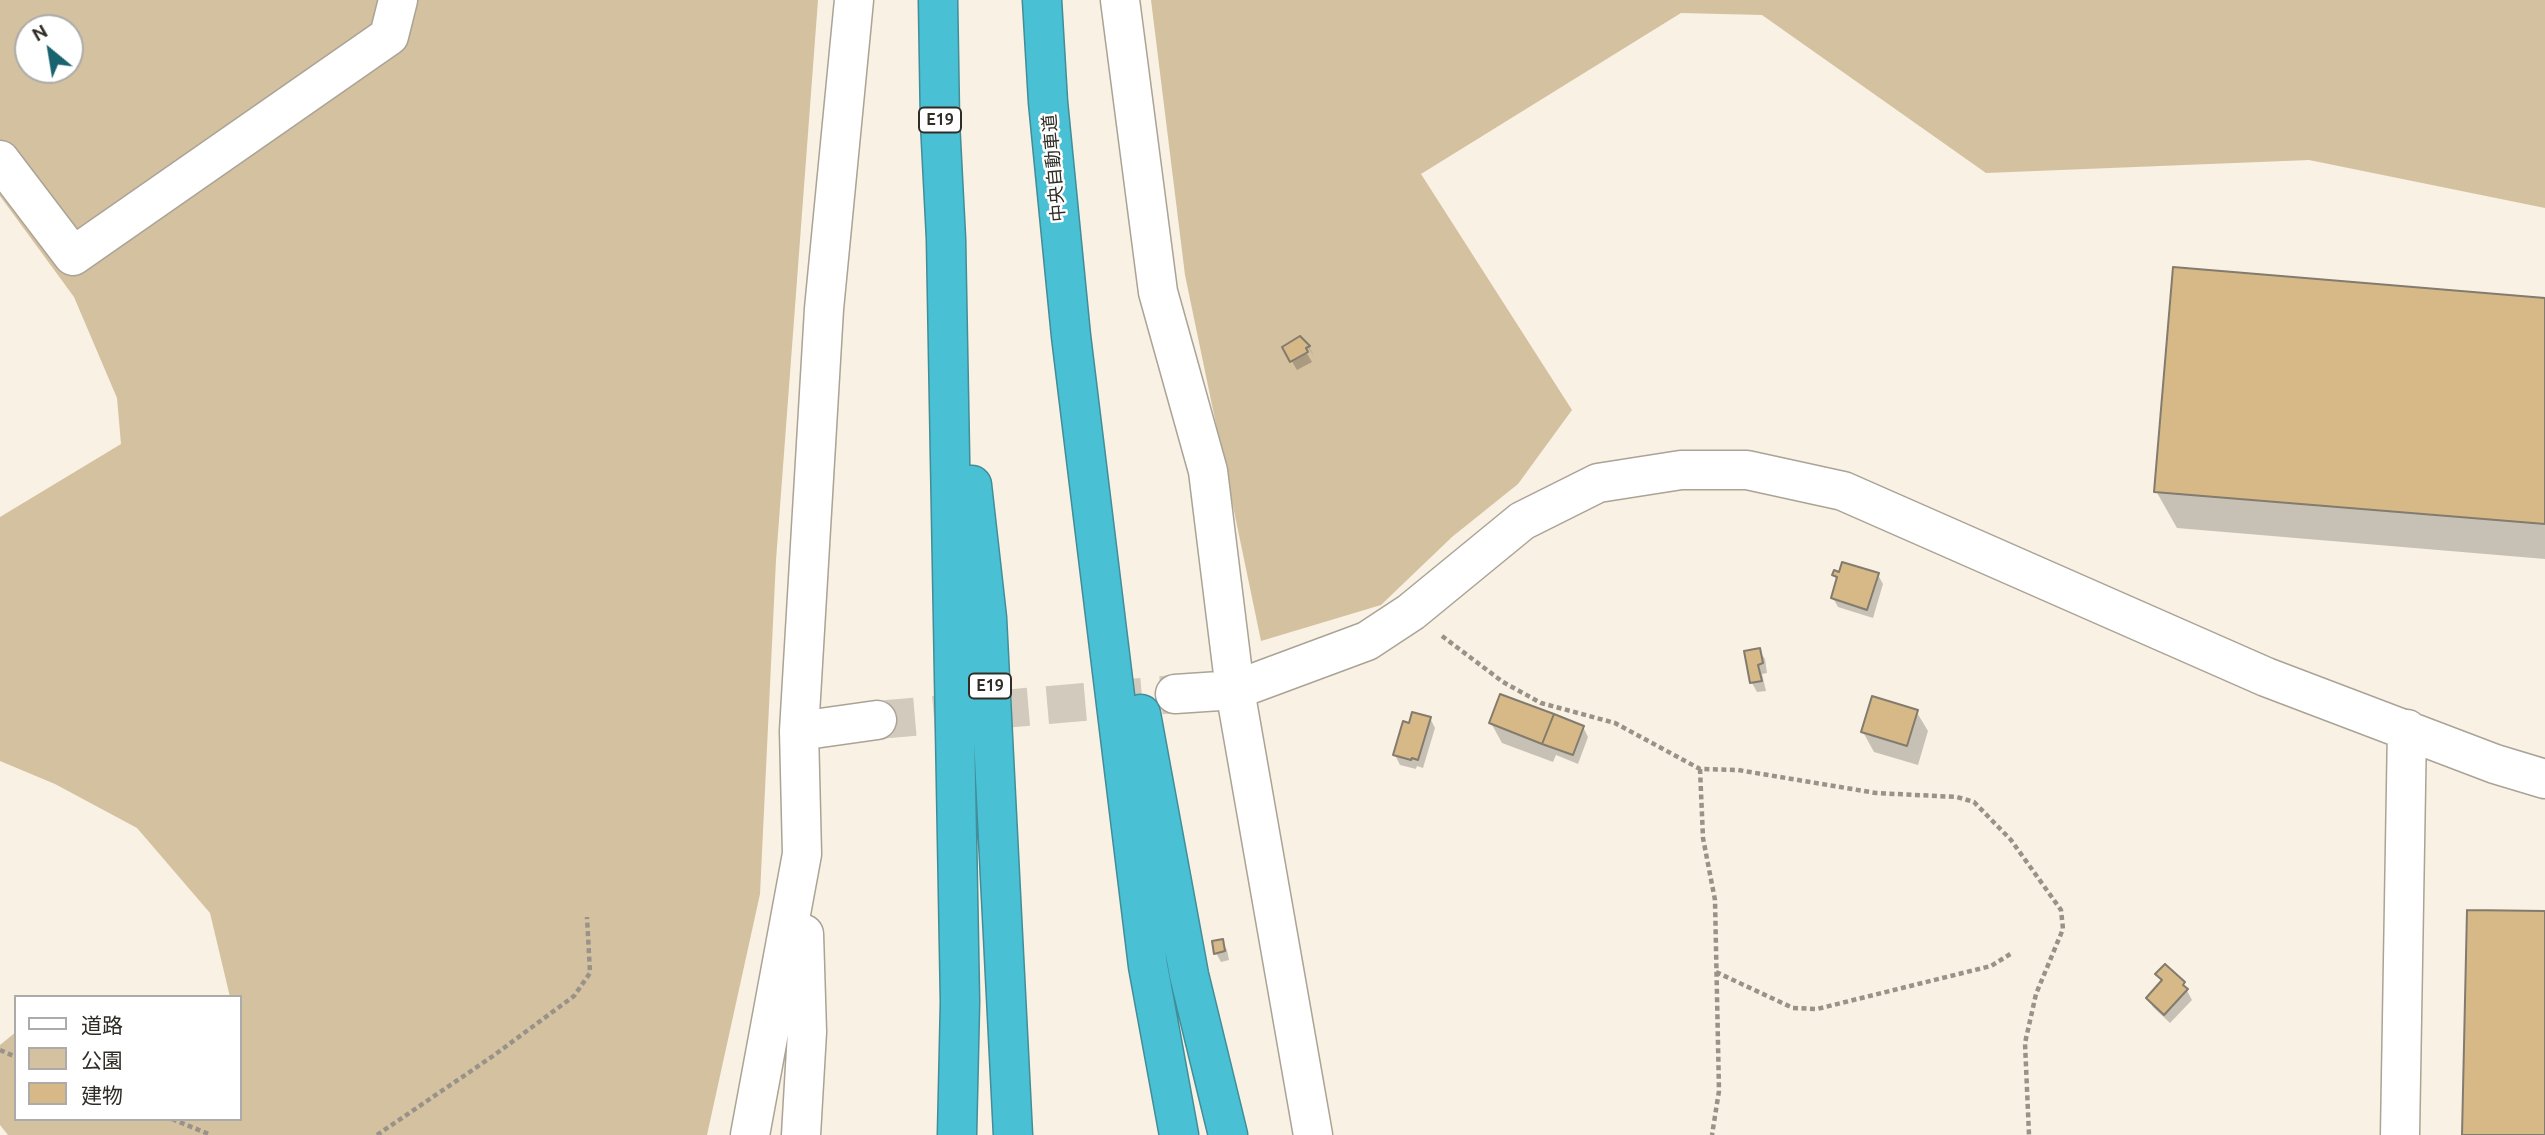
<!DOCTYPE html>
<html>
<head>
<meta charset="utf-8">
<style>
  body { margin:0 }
  #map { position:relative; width:2545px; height:1135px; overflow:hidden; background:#f9f1e3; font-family:Ubuntu,"Noto Sans JP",sans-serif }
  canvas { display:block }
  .legend { position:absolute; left:14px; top:995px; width:228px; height:126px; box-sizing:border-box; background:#fff; border:2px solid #acaba9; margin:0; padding:9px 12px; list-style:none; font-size:21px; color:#302d27 }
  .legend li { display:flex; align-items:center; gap:14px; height:35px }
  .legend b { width:35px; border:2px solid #acaba9 }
  .north { position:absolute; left:14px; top:14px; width:70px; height:70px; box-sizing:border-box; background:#fff; border:2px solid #acaba9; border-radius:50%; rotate:330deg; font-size:19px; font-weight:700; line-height:28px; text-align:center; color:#302d27 }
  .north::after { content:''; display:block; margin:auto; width:24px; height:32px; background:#18636f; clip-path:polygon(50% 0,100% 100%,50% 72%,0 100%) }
</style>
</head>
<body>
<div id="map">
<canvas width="2545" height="1135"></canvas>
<ul class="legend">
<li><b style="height:9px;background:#fff"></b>道路</li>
<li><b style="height:19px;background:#d4c1a0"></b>公園</li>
<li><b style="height:19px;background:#d6b986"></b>建物</li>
</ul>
<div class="north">N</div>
</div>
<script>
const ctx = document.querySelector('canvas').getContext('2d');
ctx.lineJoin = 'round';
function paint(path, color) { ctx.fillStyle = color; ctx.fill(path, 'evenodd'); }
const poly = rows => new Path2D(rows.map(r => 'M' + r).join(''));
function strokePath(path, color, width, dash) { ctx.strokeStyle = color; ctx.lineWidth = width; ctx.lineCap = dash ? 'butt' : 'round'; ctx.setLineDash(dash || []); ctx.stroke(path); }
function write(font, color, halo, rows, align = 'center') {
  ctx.font = font + ' Ubuntu,"Noto Sans JP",sans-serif'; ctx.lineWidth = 5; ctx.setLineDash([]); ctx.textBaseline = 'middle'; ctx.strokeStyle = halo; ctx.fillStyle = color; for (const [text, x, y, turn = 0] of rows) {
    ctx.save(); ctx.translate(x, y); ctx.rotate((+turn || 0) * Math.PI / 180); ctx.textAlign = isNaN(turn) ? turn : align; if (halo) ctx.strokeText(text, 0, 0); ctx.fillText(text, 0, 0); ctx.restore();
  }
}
const green = poly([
  [0,0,818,0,776,560,760,894,707,1135,8,1135,0,1125,0,1045,16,1032,16,1119,240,1119,240,997,230,997,210,913,137,828,55,784,0,761,0,517,121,444,117,398,74,297,0,196],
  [28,28,70,28,70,70,28,70],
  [1151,0,2545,0,2545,208,2309,160,1986,173,1762,15,1681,13,1421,174,1572,410,1518,484,1452,537,1381,605,1261,641,1185,275]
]);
const shadow = poly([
  [2545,299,2545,559,2177,528,2156,491],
  [1306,342,1314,356,1305,343,1302,345,1312,362,1297,370,1284,348],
  [1834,575,1878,575,1883,584,1873,618,1838,607,1833,598,1838,582],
  [1759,650,1765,659,1767,673,1762,674,1766,691,1757,692,1752,683,1746,652],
  [1916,711,1928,731,1918,765,1874,752,1863,732],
  [1430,718,1435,728,1423,768,1417,766,1416,769,1400,765,1395,755,1411,726],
  [1491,723,1583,727,1588,737,1578,764,1556,755,1553,762,1502,743],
  [1222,941,1227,950,1229,960,1221,962,1216,953],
  [2157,974,2183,983,2192,1000,2170,1023,2153,1007,2148,998,2162,982]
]);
const building = poly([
  [2173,267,2545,298,2545,524,2154,492,2173,267],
  [1300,336,1310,346,1306,348,1308,352,1290,362,1282,347,1300,336],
  [1842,562,1879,573,1867,610,1831,598,1837,577,1832,575,1834,570,1839,572,1842,562],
  [1760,648,1763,663,1758,665,1762,681,1750,683,1744,651,1760,648],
  [1500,694,1554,714,1542,744,1489,723,1500,694],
  [1872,696,1918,710,1907,746,1861,732,1872,696],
  [1412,712,1431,717,1418,760,1412,758,1411,760,1393,755,1403,721,1409,723,1412,712],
  [1554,714,1584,726,1573,755,1542,744,1554,714],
  [2467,910,2545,911,2545,1135,2462,1135,2467,910],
  [1223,939,1225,951,1214,954,1212,941,1223,939],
  [2165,964,2185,982,2183,985,2188,989,2164,1015,2146,998,2162,980,2155,974,2165,964]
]);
const minorTunnel = poly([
  [877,720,1175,694]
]);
const path = poly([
  [1442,636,1503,682,1541,703,1615,723,1700,769,1738,770,1876,793,1957,797,1974,802,2011,840,2061,910,2063,929,2036,994,2025,1043,2029,1135],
  [1700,769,1703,838,1715,900,1719,1091,1712,1135],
  [1716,972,1793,1008,1817,1009,1991,966,2012,953],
  [0,1050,16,1057],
  [172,1119,211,1135],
  [377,1135,493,1056,574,996,590,973,587,917]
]);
const minor = poly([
  [1120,0,1158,292,1208,471,1235,690,1313,1135],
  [0,160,73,256,389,36,398,0],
  [1175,694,1235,690,1367,641,1411,612,1522,521,1598,483,1681,470,1747,470,1843,491,2266,677,2495,764,2545,779],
  [799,731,877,720],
  [750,1135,802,854,799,731,824,309,854,0],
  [801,1135,807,1032,804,934],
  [2400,1135,2407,729]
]);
const highway = poly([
  [938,0,940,122,946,239,960,1002,957,1135],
  [1042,0,1048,102,1071,336,1148,966,1179,1135],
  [972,485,987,618,1013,1135],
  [1141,714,1189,975,1228,1135]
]);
const shields = [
  [940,120,42],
  [990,686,42]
];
const shieldNames = [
  ["E19",940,120],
  ["E19",990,686]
];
const streetNames = [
  ["中央自動車道",1054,168,-95]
];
paint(green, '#d4c1a0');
paint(shadow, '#0003');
paint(building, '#d6b986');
strokePath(building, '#827b6e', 2);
strokePath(minorTunnel, '#d1cabd', 38, [38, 19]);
strokePath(minor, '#aaa396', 41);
strokePath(highway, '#418d98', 41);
strokePath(path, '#989288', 4.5, [5, 3.5]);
strokePath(minor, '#fff', 38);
strokePath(highway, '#4ac0d5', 38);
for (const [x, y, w] of shields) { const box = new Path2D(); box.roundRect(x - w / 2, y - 12.5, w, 25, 5); ctx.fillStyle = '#fff'; ctx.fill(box); strokePath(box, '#302d27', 2); }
write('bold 16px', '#302d27', null, shieldNames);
write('18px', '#302d27', '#fff', streetNames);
</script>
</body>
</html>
